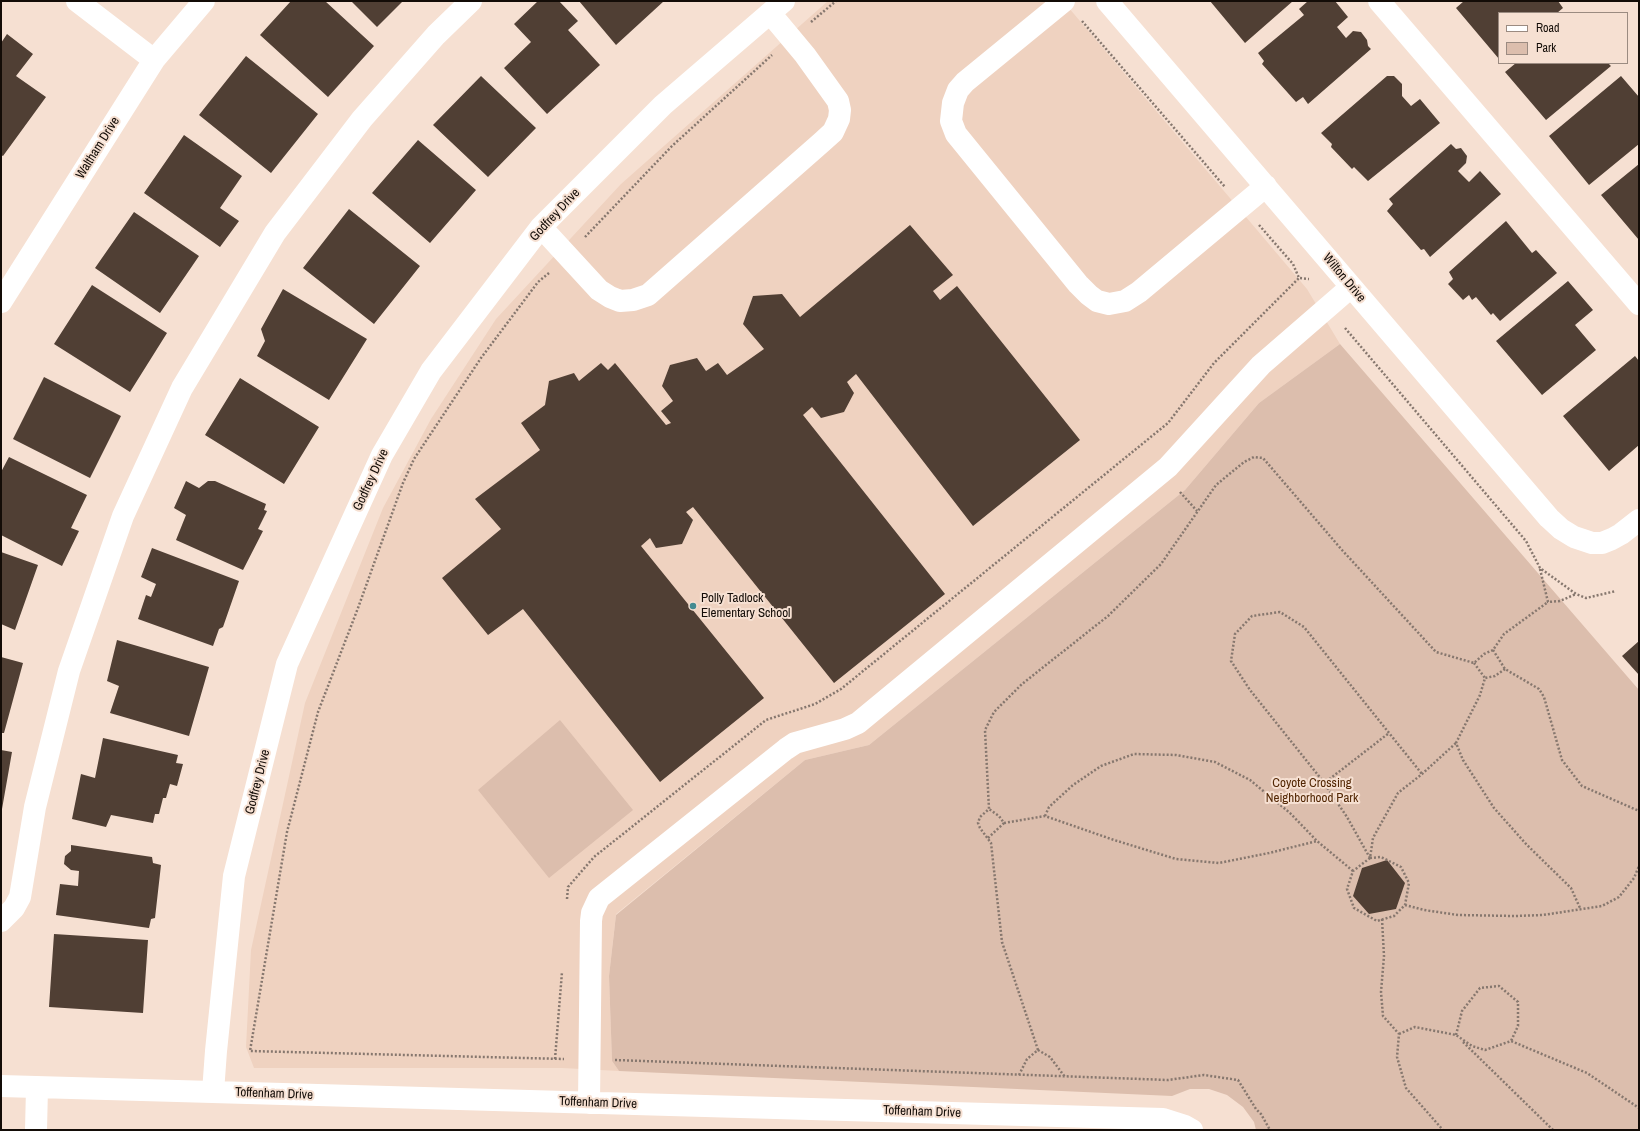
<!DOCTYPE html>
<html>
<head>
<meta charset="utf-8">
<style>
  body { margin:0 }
  #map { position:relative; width:1640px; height:1131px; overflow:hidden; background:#f6e0d2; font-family:"Archivo Narrow",sans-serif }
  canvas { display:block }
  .frame { position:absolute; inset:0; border:2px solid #130c07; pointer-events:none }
  .legend { position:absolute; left:1498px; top:12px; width:130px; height:52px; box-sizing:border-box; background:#f6e0d2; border:1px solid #9b8b81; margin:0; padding:5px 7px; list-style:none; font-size:12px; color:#130c07 }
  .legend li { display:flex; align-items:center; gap:8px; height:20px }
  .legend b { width:20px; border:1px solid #9b8b81 }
</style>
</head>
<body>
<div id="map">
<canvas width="1640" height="1131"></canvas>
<div class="frame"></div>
<ul class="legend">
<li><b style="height:5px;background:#fff"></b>Road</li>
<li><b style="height:11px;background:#dcbead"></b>Park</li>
</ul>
</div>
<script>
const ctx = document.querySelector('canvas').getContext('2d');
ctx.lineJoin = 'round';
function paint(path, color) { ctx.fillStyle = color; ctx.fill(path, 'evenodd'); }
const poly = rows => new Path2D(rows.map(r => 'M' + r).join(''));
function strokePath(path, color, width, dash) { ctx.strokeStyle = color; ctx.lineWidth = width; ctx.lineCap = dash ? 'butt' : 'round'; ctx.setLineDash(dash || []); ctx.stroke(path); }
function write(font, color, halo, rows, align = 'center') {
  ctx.font = font + ' "Archivo Narrow",sans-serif'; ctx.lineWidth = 4; ctx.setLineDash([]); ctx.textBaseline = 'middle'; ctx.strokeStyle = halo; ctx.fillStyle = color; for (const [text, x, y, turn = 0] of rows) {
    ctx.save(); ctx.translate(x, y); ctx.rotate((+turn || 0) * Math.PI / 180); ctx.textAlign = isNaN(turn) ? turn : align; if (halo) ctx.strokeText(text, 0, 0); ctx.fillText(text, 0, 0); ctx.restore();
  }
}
const built = poly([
  [828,1,1063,1,1307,289,1340,344,1259,403,1185,490,869,745,805,760,616,914,609,976,612,1061,619,1071,562,1068,254,1068,246,1047,251,950,305,703,383,508,431,419,496,319,621,184]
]);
const green = poly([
  [1340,344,1639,690,1639,1130,1256,1130,1254,1122,1243,1107,1227,1095,1209,1089,1190,1089,1172,1096,619,1071,612,1061,609,976,616,915,805,760,869,745,1185,490,1259,403],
  [560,720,633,810,549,878,478,790]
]);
const building = poly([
  [291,1,325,1,374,46,328,97,260,35],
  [351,1,403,1,377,27],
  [538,1,559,1,578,21,568,30,600,65,547,114,504,68,531,42,514,24],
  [579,1,664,1,616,45],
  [1210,1,1293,1,1245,43],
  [1308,1,1335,1,1348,17,1337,27,1346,38,1353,31,1361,32,1367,40,1368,46,1371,49,1308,104,1303,97,1296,102,1262,64,1264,61,1258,53,1304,15,1299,9],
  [1464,1,1558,1,1563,8,1557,13,1499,13,1499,59,1456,8],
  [7,34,33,54,16,76,46,97,3,156,1,155,1,43],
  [246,56,318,114,271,173,199,115],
  [1516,63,1608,63,1611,66,1546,120,1505,72],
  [481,76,536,128,488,177,433,125],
  [1387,76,1394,76,1402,84,1402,96,1411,106,1420,99,1440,123,1368,181,1354,167,1352,169,1331,147,1332,144,1321,133],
  [1621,76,1639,97,1639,144,1589,185,1549,136],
  [184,135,242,176,220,208,239,221,220,247,144,193],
  [418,140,476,190,430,243,372,193],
  [1451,144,1456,149,1461,148,1467,156,1466,163,1458,171,1469,182,1480,171,1501,194,1430,257,1424,249,1421,250,1387,211,1393,204,1389,199],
  [1639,164,1639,240,1601,195],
  [349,209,420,266,374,324,303,268],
  [134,212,199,256,160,313,95,268],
  [1506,221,1532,253,1536,250,1557,273,1500,321,1493,313,1491,315,1476,297,1472,300,1469,295,1463,300,1448,284,1453,279,1449,272],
  [910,225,953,275,933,291,940,300,957,286,1080,440,973,526,856,374,847,382,854,393,844,412,821,418,812,407,803,415,945,594,834,683,693,507,686,512,693,520,682,544,656,548,650,538,641,546,764,698,660,782,523,609,488,635,442,578,501,529,475,499,540,450,521,423,545,405,549,381,574,373,579,381,601,363,608,370,615,363,666,425,671,423,661,411,673,401,662,386,670,365,697,358,706,371,718,363,727,375,764,349,743,324,753,296,782,294,800,317],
  [1568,281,1593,310,1575,325,1596,350,1542,395,1496,341],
  [92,285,167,333,130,392,54,344],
  [283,289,367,339,329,400,257,356,265,341,261,329],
  [1635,356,1639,361,1639,445,1609,471,1563,416],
  [44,377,121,416,90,478,13,439],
  [240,378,319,427,284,484,205,435],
  [9,457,87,495,71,528,79,531,62,566,1,535,1,472],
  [186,481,199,488,208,481,215,481,266,504,264,510,267,511,258,529,263,531,243,570,176,540,186,515,174,508],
  [152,548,239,581,223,627,219,629,213,646,138,619,146,595,151,597,156,584,141,577],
  [1,552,38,565,15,630,1,624],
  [117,640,209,667,189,736,110,713,119,686,107,681],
  [1639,641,1639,675,1622,656],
  [1,657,23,663,4,733,1,733],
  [103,738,178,755,176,763,183,764,177,786,170,784,166,798,163,798,159,814,155,814,153,823,111,815,106,827,72,819,81,774,95,778],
  [1,750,12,752,2,809,1,809],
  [71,845,152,857,153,863,161,865,155,918,151,919,149,928,56,915,60,884,78,886,79,871,71,870,64,864,65,856,71,851],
  [1387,860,1405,883,1396,909,1369,914,1353,896,1362,868],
  [54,934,148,940,143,1013,49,1007]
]);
const path = poly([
  [1082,21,1225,187],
  [811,22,836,1],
  [1259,225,1293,264,1299,278,1309,279],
  [585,237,672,146,772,55],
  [549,273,538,282,481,358,414,459,403,483,358,608,318,712,287,832,250,1051,564,1059],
  [1345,328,1526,541,1540,568,1576,594,1586,598,1616,591],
  [1180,492,1197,511],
  [1540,569,1548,602,1560,601,1576,594],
  [1493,650,1505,669,1539,689,1544,697,1562,760,1582,786,1639,811],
  [1474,663,1485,678],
  [1505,669,1495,676,1485,678,1480,695,1456,743,1463,760,1494,808,1526,844,1571,888,1580,908],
  [1322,780,1327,781,1389,733],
  [1045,816,1049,807,1073,785,1101,766,1134,754,1176,755,1215,762,1250,780,1290,813,1317,841,1353,871],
  [1004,823,1045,816,1114,840,1176,859,1219,863,1269,853,1317,841],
  [988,838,1004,823,999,816,989,809],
  [1370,858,1347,817,1322,780,1250,690,1231,661,1235,634,1252,616,1280,612,1304,627,1422,774],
  [1370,858,1381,857,1401,867,1409,883,1405,905,1394,916,1377,921,1354,908,1347,889,1353,871,1370,858,1373,838,1398,793,1422,774,1456,743],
  [567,899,568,887,594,857,766,720,815,704,841,689,1168,423,1214,363,1299,278],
  [1405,905,1424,910,1458,915,1515,916,1543,915,1602,906,1619,897,1634,878,1639,866],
  [1382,919,1384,956,1381,992,1383,1016,1399,1034,1397,1057,1406,1088,1443,1130],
  [1399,1034,1415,1027,1456,1035,1472,1046,1485,1050,1511,1041,1587,1073,1639,1108],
  [1456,1035,1462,1011,1480,988,1499,986,1518,1002,1518,1026,1511,1041],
  [1463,1042,1553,1130],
  [1038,1050,1002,942,991,843,980,828,978,823,980,817,989,809,985,730,994,712,1022,684,1108,616,1161,564,1216,485,1244,462,1254,457,1263,458,1342,550,1436,652,1474,663,1484,654,1493,650,1504,634,1548,602],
  [555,1059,562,972],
  [615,1060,1168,1080,1204,1075,1238,1080,1256,1109,1261,1114,1270,1130],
  [1019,1075,1027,1059,1038,1050,1050,1057,1065,1077]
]);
const minor = poly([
  [77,1,154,60],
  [1064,1,965,82,958,90,953,103,951,121,956,134,1078,284,1089,295,1097,301,1109,304,1125,301,1139,292,1266,186],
  [1107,1,1549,518,1561,529,1574,537,1592,543,1602,543,1612,539,1621,534,1639,520],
  [1379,1,1639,304],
  [541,227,599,290,610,297,620,301,633,300,648,295,822,142,833,132,839,119,840,110,838,101,805,55,770,13],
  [1,302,154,60,204,1],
  [1,921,14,908,20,897,35,807,69,671,123,516,182,388,275,233,362,119,436,35,471,1],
  [1,1086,1163,1119,1185,1126,1192,1130],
  [213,1092,216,1051,234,876,287,664,382,455,431,371,541,227,663,105,784,1],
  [589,1103,591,921,592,913,599,898,786,749,795,743,845,729,858,723,1168,467,1261,365,1351,287],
  [36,1130,37,1088]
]);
const markers = [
  [693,606,4,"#438b91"]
];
const streetNames = [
  ["Waltham Drive",98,148,-58],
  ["Godfrey Drive",555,215,-47],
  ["Wilton Drive",1344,278,50],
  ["Godfrey Drive",371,480,-65],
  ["Godfrey Drive",258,782,-76],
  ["Toffenham Drive",274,1094,2],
  ["Toffenham Drive",598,1103,2],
  ["Toffenham Drive",922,1112,2]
];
const poiNames = [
  ["Polly Tadlock",701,599],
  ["Elementary School",701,614]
];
const parkNames = [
  ["Coyote Crossing",1312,784],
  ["Neighborhood Park",1312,799]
];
paint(built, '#efd2c0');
paint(green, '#dcbead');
paint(building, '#503f34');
strokePath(path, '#86776e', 2.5, [2, 2]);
strokePath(minor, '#fff', 22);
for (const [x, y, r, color] of markers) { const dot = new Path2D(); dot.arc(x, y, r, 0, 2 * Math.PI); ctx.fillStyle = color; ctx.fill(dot); strokePath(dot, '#f6e0d2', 1.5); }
write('13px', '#130c07', '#f6e0d2', streetNames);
write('13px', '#130c07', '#f6e0d2', poiNames, 'left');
write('13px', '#532704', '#f6e0d2', parkNames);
</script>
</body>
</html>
